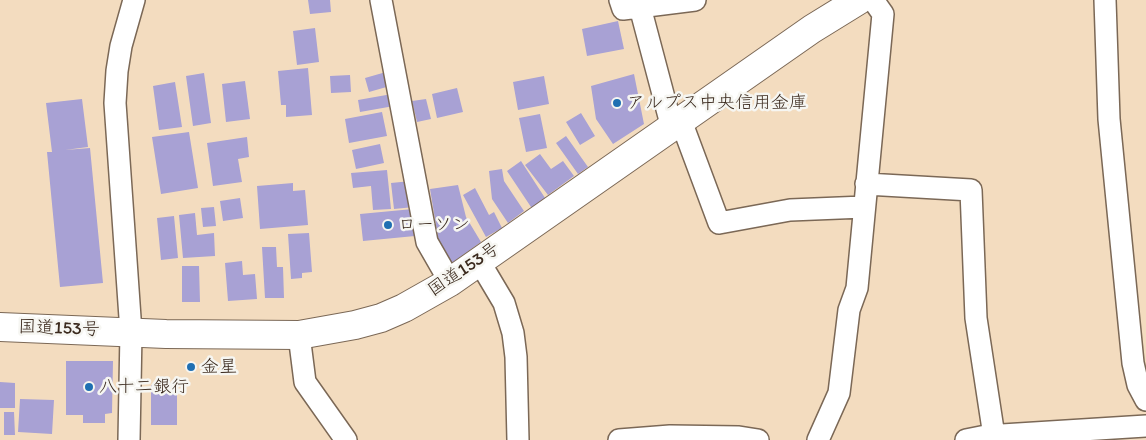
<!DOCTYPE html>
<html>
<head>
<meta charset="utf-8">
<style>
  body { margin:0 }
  canvas { display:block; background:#f3dcbf }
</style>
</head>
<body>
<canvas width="1146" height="440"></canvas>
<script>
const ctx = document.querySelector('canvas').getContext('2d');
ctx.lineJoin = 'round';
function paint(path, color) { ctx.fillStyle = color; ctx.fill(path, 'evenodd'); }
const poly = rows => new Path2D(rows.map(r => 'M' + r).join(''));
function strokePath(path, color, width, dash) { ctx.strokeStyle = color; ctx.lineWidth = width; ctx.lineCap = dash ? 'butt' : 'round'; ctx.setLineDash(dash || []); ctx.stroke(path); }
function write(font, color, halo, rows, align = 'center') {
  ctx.font = font + ' Itim,"Klee One",sans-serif'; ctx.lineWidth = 5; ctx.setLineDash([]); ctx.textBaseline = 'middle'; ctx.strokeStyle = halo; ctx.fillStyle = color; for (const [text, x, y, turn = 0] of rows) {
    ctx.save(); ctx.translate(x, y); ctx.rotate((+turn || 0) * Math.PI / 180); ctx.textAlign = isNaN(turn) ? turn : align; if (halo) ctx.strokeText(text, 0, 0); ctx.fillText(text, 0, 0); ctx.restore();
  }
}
const building = poly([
  [308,0,330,0,331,12,310,14],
  [618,21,624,49,587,56,582,29],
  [315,28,319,62,297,65,293,31],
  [308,68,312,115,286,117,286,105,281,105,278,71],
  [386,72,390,86,369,92,365,78],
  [204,73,211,123,193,126,186,76],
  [634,74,644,124,613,144,596,119,591,86],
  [350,75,351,92,331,93,330,76],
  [544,76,549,104,518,110,513,82],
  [245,81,250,119,226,122,222,84],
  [175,82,182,127,159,130,153,86],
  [457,88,463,112,437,118,432,94],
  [392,94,394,106,360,112,358,100],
  [82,99,88,147,65,150,90,148,103,283,60,287,47,152,52,152,46,103],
  [426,99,431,119,417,122,412,101],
  [382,112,387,136,349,143,345,119],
  [581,113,595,136,580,145,566,122],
  [540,114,547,148,526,152,519,118],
  [189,132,198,188,161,194,152,137],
  [566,136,588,167,578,174,556,143],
  [247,137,249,157,238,159,242,182,213,186,207,143],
  [380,144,384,163,356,169,352,150],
  [540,154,551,169,563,161,574,176,548,195,525,165],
  [521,161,547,201,533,210,507,171],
  [502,169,504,181,524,211,508,223,492,199,489,171],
  [387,170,391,209,373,210,371,186,353,188,351,173],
  [411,181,414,207,394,209,391,183],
  [293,183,293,191,305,190,308,225,260,229,257,186],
  [458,185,466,217,481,242,452,263,439,243,430,189],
  [475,188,489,215,494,212,502,228,486,237,463,195],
  [240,198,243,218,223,221,220,201],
  [214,207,216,226,203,227,201,208],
  [413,209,415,236,363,241,360,214],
  [195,213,197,235,214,233,215,256,183,258,179,215],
  [174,216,178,258,161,260,157,218],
  [309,233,312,272,302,273,302,278,291,279,288,234],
  [262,247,276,247,277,267,283,267,284,298,265,298],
  [242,261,243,275,255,274,257,299,228,301,225,263],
  [182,266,199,266,200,302,182,302],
  [66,361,113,361,112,413,105,414,105,423,83,423,83,415,66,415],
  [0,382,15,383,15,408,0,408],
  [151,385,177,385,177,425,151,425],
  [20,399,54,400,52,434,18,432],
  [4,412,14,412,15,435,4,435]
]);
const minor = poly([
  [381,0,427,242,450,282],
  [620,0,623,9,695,0],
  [1105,0,1109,119,1133,363,1138,385,1146,400],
  [640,7,672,128],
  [681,121,719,223,790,210,864,207],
  [866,184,971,190,976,318,994,436],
  [479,261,504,303,513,333,516,357,518,440],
  [299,335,305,382,346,440],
  [129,440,131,332,115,103,117,71,121,46,134,0],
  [619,440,670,436,739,437,758,440],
  [818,440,839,393,849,310,857,288,883,14,873,0],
  [966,440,986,436,1146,426]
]);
const highway = poly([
  [0,327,166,334,299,335,355,325,381,318,404,308,450,282,812,29,859,0]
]);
const markers = [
  [617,103,5,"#1f6fb2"],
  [388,225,5,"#1f6fb2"],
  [191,367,5,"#1f6fb2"],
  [89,387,5,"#1f6fb2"]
];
const poiNames = [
  ["アルプス中央信用金庫",627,103],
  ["ローソン",398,225],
  ["金星",201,367],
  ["八十二銀行",99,387]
];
const streetNames = [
  ["国道153号",464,270,-34],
  ["国道153号",59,329,2]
];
paint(building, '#a8a1d4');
strokePath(minor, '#7b6856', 24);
strokePath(highway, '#7b6856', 30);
strokePath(minor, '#fff', 21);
strokePath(highway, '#fff', 28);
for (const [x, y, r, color] of markers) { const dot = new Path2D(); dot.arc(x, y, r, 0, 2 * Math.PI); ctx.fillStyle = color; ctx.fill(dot); strokePath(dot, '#f6f6f2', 2); }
write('18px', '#3b2a1e', '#f6f6f2', poiNames, 'left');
write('18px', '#3b2a1e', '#f6f6f2', streetNames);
</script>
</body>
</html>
